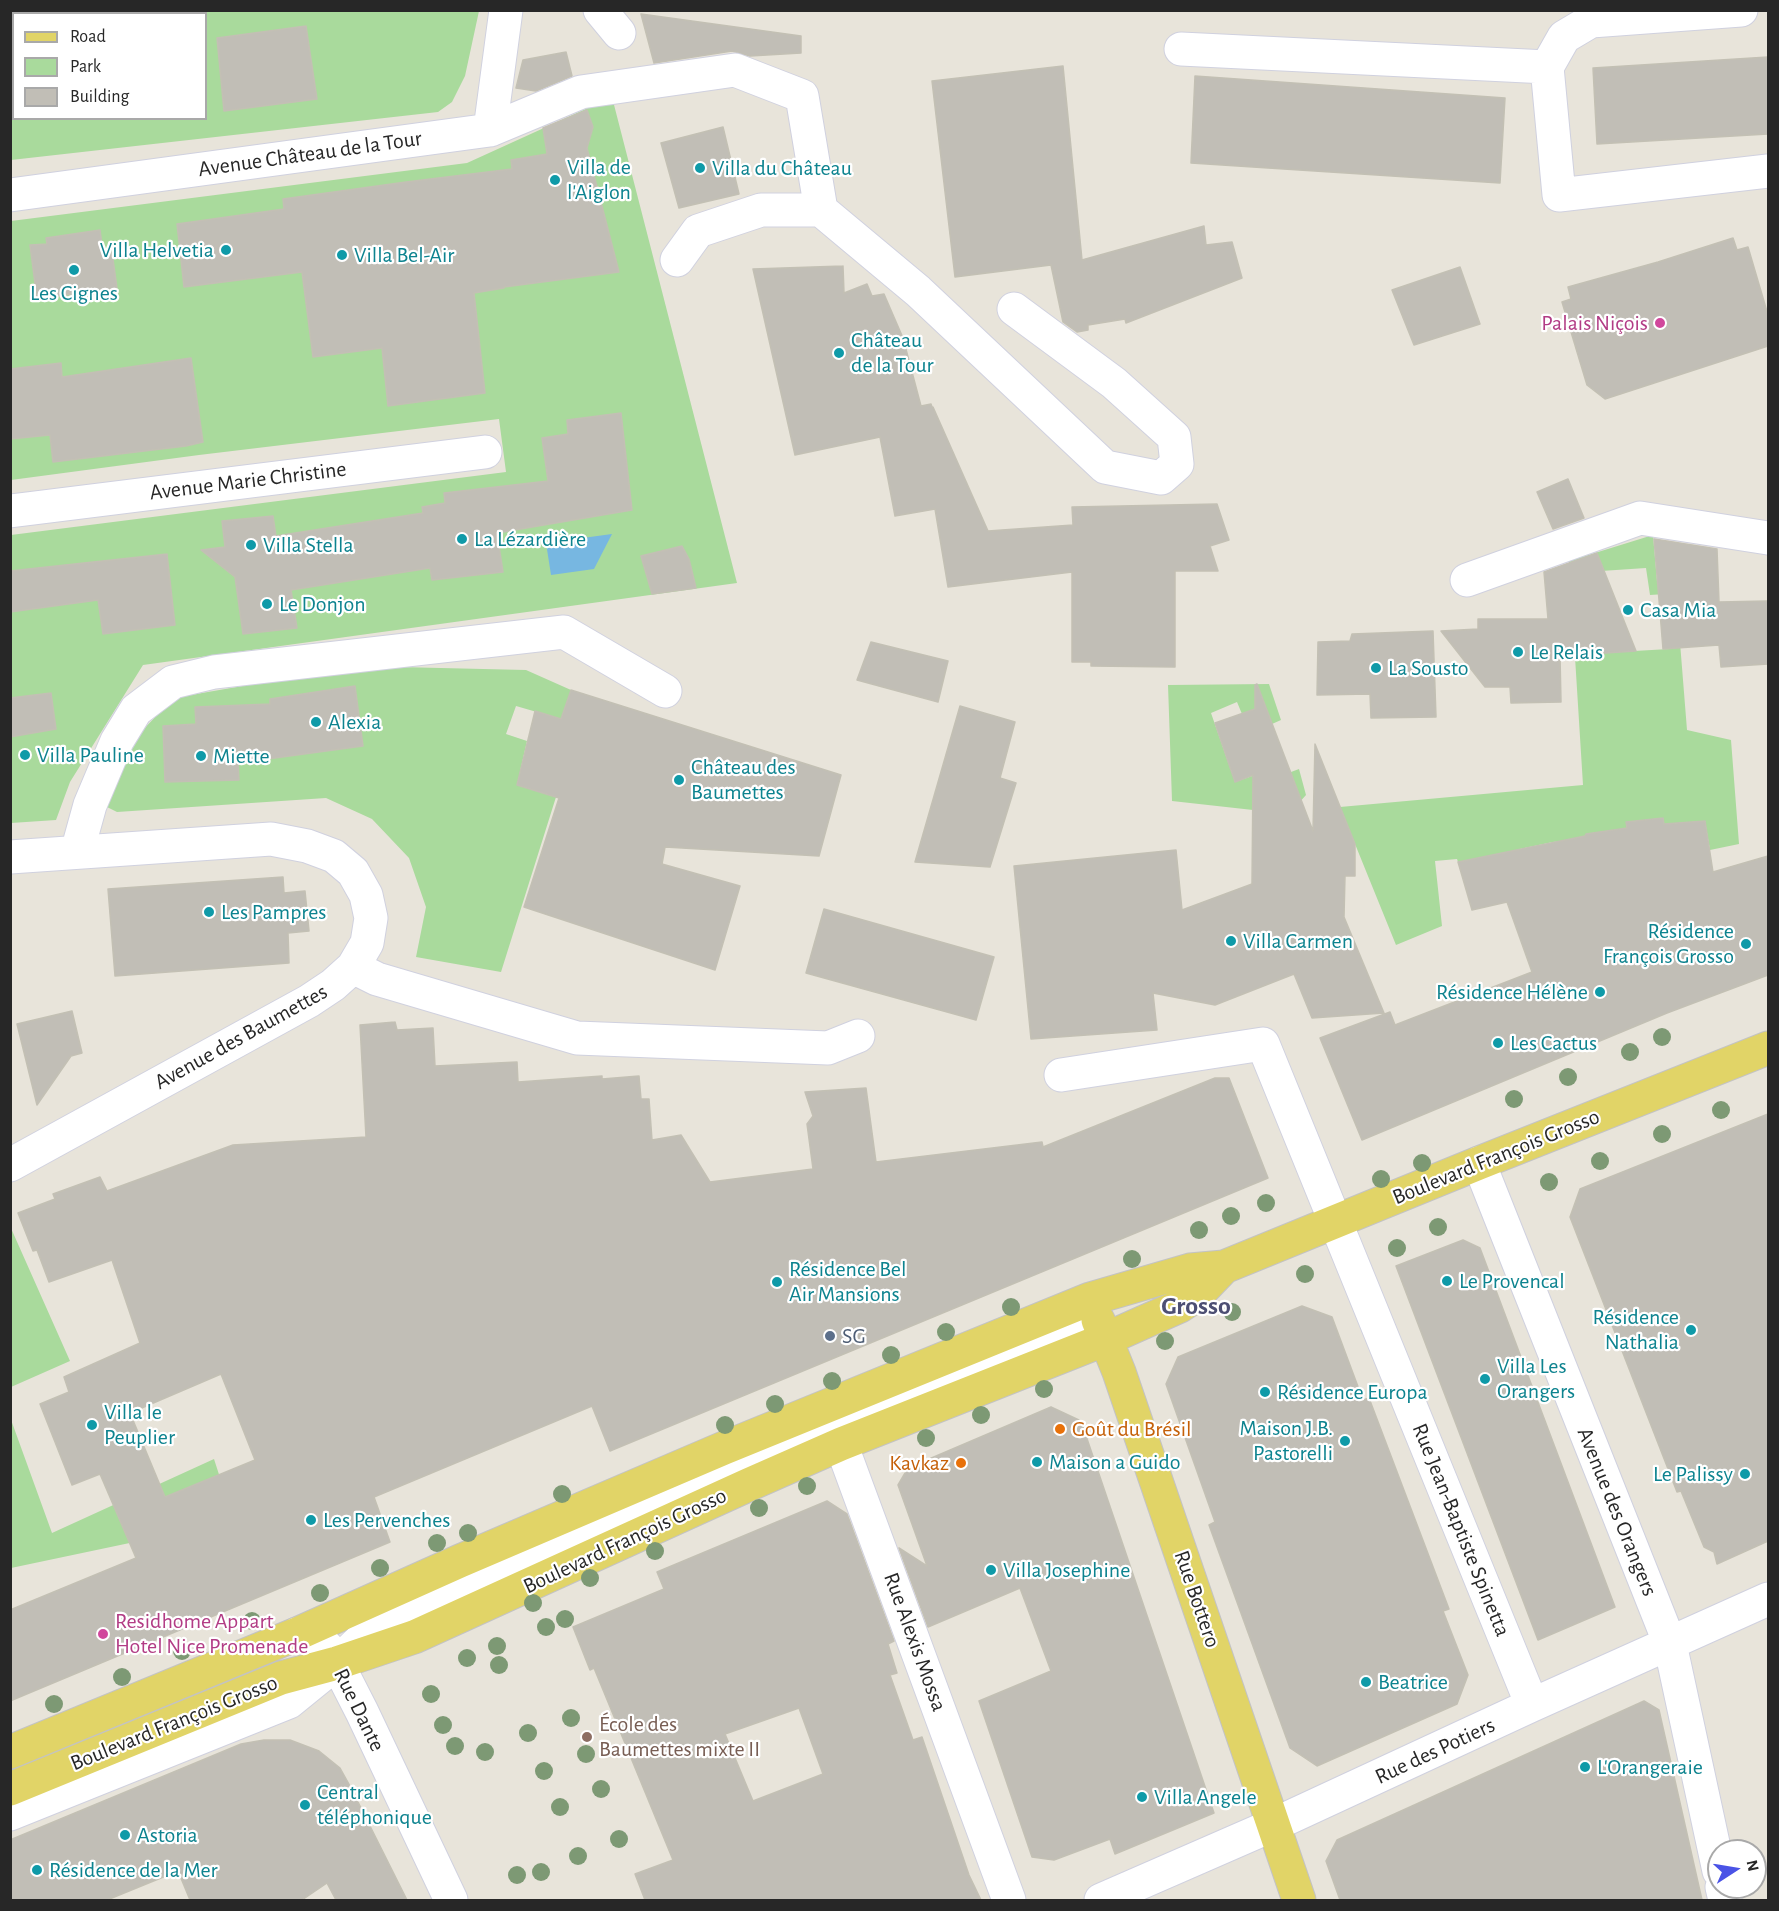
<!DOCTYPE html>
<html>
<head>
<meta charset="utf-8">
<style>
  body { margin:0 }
  #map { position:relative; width:1779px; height:1911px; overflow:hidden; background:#e8e4da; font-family:"Alegreya Sans",sans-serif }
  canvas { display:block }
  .frame { position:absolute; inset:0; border:12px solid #272727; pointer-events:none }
  .legend { position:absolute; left:12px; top:12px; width:195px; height:108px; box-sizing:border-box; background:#fff; border:2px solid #a9a9a9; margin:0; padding:8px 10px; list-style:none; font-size:18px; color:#272727 }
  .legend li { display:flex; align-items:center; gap:12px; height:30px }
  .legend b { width:30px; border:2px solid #a9a9a9 }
  .north { position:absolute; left:1707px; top:1839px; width:60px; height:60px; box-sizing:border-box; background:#fff; border:2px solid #a9a9a9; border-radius:50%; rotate:78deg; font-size:16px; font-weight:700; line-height:24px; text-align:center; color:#272727 }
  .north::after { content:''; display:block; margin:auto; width:21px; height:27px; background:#4a53e6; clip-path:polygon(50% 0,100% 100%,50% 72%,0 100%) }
</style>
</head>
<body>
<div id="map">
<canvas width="1779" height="1911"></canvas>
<div class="frame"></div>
<ul class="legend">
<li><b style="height:8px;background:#e1d467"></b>Road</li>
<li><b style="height:16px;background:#a9da9c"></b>Park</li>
<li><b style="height:16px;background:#c1beb6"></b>Building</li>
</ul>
<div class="north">N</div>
</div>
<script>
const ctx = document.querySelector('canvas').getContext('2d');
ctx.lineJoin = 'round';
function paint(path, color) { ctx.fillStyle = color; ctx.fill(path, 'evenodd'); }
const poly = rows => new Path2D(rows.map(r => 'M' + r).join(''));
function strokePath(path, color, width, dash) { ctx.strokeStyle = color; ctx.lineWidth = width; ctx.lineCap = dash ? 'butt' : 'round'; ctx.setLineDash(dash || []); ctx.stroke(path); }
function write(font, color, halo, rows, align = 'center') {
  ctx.font = font + ' "Alegreya Sans",sans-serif'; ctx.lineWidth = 4.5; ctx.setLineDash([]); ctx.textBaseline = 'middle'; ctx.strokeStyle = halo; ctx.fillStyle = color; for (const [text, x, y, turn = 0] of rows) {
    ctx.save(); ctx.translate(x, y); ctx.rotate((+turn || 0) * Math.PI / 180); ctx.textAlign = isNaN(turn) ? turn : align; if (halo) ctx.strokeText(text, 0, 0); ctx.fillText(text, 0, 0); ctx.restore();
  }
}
const green = poly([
  [10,11,479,11,465,76,452,102,438,112,11,160],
  [14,14,206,14,206,118,14,118],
  [612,97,737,583,143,665,70,782,56,820,11,823,11,535,506,472,499,419,199,455,11,480,11,221,467,163],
  [1653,535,1657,581,1675,580,1687,730,1731,740,1739,844,1710,850,1705,821,1664,824,1663,818,1626,822,1627,828,1586,834,1585,839,1553,842,1520,849,1521,856,1458,862,1457,859,1435,861,1442,926,1396,945,1340,807,1583,785,1569,561],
  [1646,568,1650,595,1665,594,1669,649,1617,652,1614,625,1586,572],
  [398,667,526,670,571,690,561,719,516,706,506,734,527,741,517,785,556,797,501,972,416,957,426,907,409,858,372,819,326,798,117,812,103,805,139,734,161,711,179,697,254,684],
  [1269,684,1281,720,1272,724,1242,714,1237,702,1211,713,1235,782,1272,769,1275,778,1299,769,1306,795,1289,814,1172,801,1168,685],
  [10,1226,70,1361,11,1387,10,1387],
  [10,1417,52,1533,214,1459,234,1521,11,1568]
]);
const water = poly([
  [612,534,594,569,551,575,546,543]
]);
const building = poly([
  [641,14,801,36,801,53,750,56,732,51,654,63,641,14],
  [306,26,317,99,224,111,217,38,306,26],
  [566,52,572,76,536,91,516,88,523,60,566,52],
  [1768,57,1768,134,1597,144,1593,68,1768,57],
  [1063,66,1082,260,1204,226,1206,245,1232,242,1242,278,1126,323,1125,319,1088,325,1088,330,1077,332,1063,322,1051,265,955,277,932,81,1063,66],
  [1195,76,1505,98,1500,183,1191,163,1195,76],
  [587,110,593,127,587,148,619,272,504,287,504,288,474,293,485,393,388,406,382,348,313,357,302,272,184,287,177,224,284,209,283,199,406,182,512,169,511,160,547,154,543,128,587,110],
  [723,127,739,194,679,208,661,143,723,127],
  [100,230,103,253,112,252,117,288,37,299,30,245,47,244,46,238,100,230],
  [1733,238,1737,250,1748,247,1768,315,1768,346,1605,399,1587,385,1562,302,1571,299,1568,287,1658,262,1733,238],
  [843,266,844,293,867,284,872,296,884,294,903,338,921,406,931,404,932,407,933,407,988,531,1073,525,1072,507,1217,504,1229,540,1210,546,1218,571,1175,571,1175,667,1091,666,1091,662,1072,662,1072,572,948,587,935,509,895,516,880,437,795,455,753,269,843,266],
  [1460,267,1480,324,1414,345,1392,290,1460,267],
  [191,358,203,442,186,446,53,462,50,435,10,439,10,369,61,363,62,377,191,358],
  [621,413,632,510,497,533,503,572,432,580,430,568,291,590,297,628,243,634,235,577,201,550,225,547,222,521,273,516,276,536,423,513,422,507,445,503,444,493,548,481,542,438,568,434,567,420,621,413],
  [1568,479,1584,518,1553,529,1537,492,1568,479],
  [1654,539,1717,549,1719,602,1768,601,1768,664,1721,667,1719,645,1663,649,1654,539],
  [682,546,689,559,696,588,652,594,641,556,682,546],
  [1597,553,1636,651,1560,656,1561,702,1511,703,1510,687,1485,687,1441,631,1478,629,1478,619,1548,619,1544,572,1597,553],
  [167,554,175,625,103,634,98,600,10,612,10,571,167,554],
  [1433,631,1436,717,1371,718,1370,694,1317,695,1318,642,1350,641,1352,634,1433,631],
  [871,642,948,661,938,702,857,680,871,642],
  [1257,684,1313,831,1315,744,1355,844,1355,876,1345,876,1344,917,1384,1013,1312,1018,1294,974,1215,1005,1153,993,1157,1030,1031,1039,1014,866,1176,850,1182,910,1252,884,1253,775,1235,782,1215,723,1255,709,1255,685,1257,684],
  [355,686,363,746,238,763,239,780,165,782,163,726,196,724,195,707,270,704,270,699,355,686],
  [571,690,841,775,819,856,665,847,662,864,740,886,715,970,524,907,559,798,517,785,535,711,561,719,571,690],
  [51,693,56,729,10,737,10,698,51,693],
  [960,706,1015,722,1000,778,1016,783,990,867,915,862,960,706],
  [1663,818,1664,824,1705,821,1713,872,1768,856,1768,975,1667,1013,1362,1140,1320,1038,1390,1012,1395,1025,1532,972,1507,902,1472,910,1458,862,1585,836,1586,834,1627,828,1626,822,1663,818],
  [283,877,284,893,305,891,309,931,288,933,289,963,115,976,108,889,283,877],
  [824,909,994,957,976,1020,806,973,824,909],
  [72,1011,82,1053,71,1056,37,1105,17,1024,72,1011],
  [395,1022,397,1030,433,1028,435,1066,517,1062,518,1082,602,1076,602,1079,639,1076,641,1099,649,1099,652,1140,681,1135,710,1182,813,1169,807,1124,813,1116,805,1092,866,1088,876,1162,1042,1142,1043,1147,1215,1078,1229,1078,1268,1178,610,1451,592,1406,374,1497,390,1542,10,1701,10,1610,136,1558,100,1474,72,1485,40,1404,69,1392,64,1377,140,1343,112,1260,49,1282,37,1250,33,1251,18,1213,55,1199,53,1194,100,1177,107,1191,233,1145,366,1137,360,1025,395,1022],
  [221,1374,255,1460,165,1497,130,1413,221,1374],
  [1768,1114,1768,1541,1717,1564,1714,1552,1704,1547,1681,1491,1677,1492,1570,1217,1580,1189,1768,1114],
  [1463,1240,1480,1248,1615,1607,1538,1640,1396,1266,1463,1240],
  [1302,1306,1332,1317,1363,1400,1369,1398,1449,1609,1443,1611,1468,1675,1457,1704,1317,1766,1290,1748,1209,1525,1215,1522,1166,1384,1178,1357,1302,1306],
  [1051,1407,1081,1421,1214,1813,1115,1854,1110,1839,1054,1860,1032,1857,979,1701,1051,1671,1020,1588,928,1627,899,1548,927,1566,898,1485,908,1468,1051,1407],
  [827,1501,847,1514,894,1641,888,1644,897,1673,890,1675,913,1740,922,1737,969,1875,981,1900,645,1900,635,1874,673,1860,594,1668,590,1670,573,1627,664,1589,657,1572,827,1501],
  [799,1708,823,1774,753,1801,725,1734,799,1708],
  [1644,1701,1659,1710,1702,1900,1340,1900,1326,1861,1337,1840,1644,1701],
  [264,1740,290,1740,319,1751,340,1768,350,1786,407,1900,336,1900,327,1883,302,1900,190,1900,178,1871,107,1900,10,1900,10,1840,241,1744,264,1740]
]);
const minor = poly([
  [600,10,619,33],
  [1181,49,1547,67,1564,37,1591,21,1741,10],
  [1547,67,1559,195,1768,171],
  [490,130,581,92,735,70,802,96,821,210,918,291,1105,467,1161,478,1177,464,1174,437,1114,383,1014,309],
  [10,195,490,130,506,10],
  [677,260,698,231,761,210,821,210],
  [10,511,485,452],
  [1467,580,1640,518,1768,538],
  [77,852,90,805,117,741,136,710,173,682,214,672,564,632,665,691],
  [10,857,271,839,307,846,334,856,353,872,366,895,371,918,367,943,353,967,333,985,309,1001,10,1165],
  [353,967,377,979,577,1038,828,1048,858,1036],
  [1061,1075,1263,1044,1532,1705],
  [1479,1163,1670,1644,1719,1871],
  [821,1427,833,1433,841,1444,1009,1900],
  [297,1634,326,1646,337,1663,362,1712,451,1900],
  [10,1814,289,1702,337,1663,365,1636,737,1464,992,1357,1056,1332,1075,1330,1106,1339],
  [1722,1887,1725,1900],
  [1101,1900,1273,1825,1532,1705,1768,1599]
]);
const major = poly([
  [1098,1320,1119,1372,1299,1900],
  [10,1752,297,1634,460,1561,724,1448,1090,1299,1190,1270,1224,1267,1479,1163,1768,1048],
  [10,1789,281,1678,337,1663,414,1637,748,1485,841,1444,1106,1339,1180,1306,1198,1294,1224,1267]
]);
const trees = [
  [1662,1037],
  [1630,1052],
  [1568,1077],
  [1514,1099],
  [1721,1110],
  [1662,1134],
  [1600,1161],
  [1422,1163],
  [1381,1179],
  [1549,1182],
  [1266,1203],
  [1231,1216],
  [1438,1227],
  [1199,1230],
  [1397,1248],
  [1132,1259],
  [1305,1274],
  [1011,1307],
  [1232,1312],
  [946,1332],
  [1165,1341],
  [891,1355],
  [832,1381],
  [1044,1389],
  [775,1404],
  [981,1415],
  [725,1425],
  [926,1438],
  [807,1486],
  [562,1494],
  [759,1508],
  [468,1533],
  [437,1543],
  [655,1551],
  [380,1568],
  [590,1578],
  [320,1593],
  [533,1603],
  [565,1619],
  [252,1621],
  [546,1627],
  [497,1646],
  [182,1651],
  [467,1658],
  [499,1665],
  [122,1677],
  [431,1694],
  [54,1704],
  [571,1718],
  [443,1725],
  [528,1733],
  [455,1746],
  [485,1752],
  [586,1754],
  [544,1771],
  [601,1789],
  [560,1807],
  [619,1839],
  [578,1856],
  [541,1872],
  [517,1875]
];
const markers = [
  [700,168,6,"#0f9aa8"],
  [555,180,6,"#0f9aa8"],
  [226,250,6,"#0f9aa8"],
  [342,255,6,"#0f9aa8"],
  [74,270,6,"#0f9aa8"],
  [1660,323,6,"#d1479c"],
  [839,353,6,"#0f9aa8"],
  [462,539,6,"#0f9aa8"],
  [251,545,6,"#0f9aa8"],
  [267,604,6,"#0f9aa8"],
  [1628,610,6,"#0f9aa8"],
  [1518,652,6,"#0f9aa8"],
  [1376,668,6,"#0f9aa8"],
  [316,722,6,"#0f9aa8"],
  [25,755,6,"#0f9aa8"],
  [201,756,6,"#0f9aa8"],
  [679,780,6,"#0f9aa8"],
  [209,912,6,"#0f9aa8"],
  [1231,941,6,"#0f9aa8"],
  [1746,944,6,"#0f9aa8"],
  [1600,992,6,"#0f9aa8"],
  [1498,1043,6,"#0f9aa8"],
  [1447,1281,6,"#0f9aa8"],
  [777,1282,6,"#0f9aa8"],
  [1691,1330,6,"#0f9aa8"],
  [830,1336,6,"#5c6f8a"],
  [1485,1379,6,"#0f9aa8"],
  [1265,1392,6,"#0f9aa8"],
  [92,1425,6,"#0f9aa8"],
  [1060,1429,6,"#e8710a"],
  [1345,1441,6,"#0f9aa8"],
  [1037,1462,6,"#0f9aa8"],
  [961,1463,6,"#e8710a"],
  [1745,1474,6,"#0f9aa8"],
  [311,1520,6,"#0f9aa8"],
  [991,1570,6,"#0f9aa8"],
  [103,1634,6,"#d1479c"],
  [1366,1682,6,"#0f9aa8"],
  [587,1737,6,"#8d6e63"],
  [1585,1767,6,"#0f9aa8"],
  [1142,1797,6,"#0f9aa8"],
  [305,1805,6,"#0f9aa8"],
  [125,1835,6,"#0f9aa8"],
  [37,1870,6,"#0f9aa8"]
];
const streetNames = [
  ["Avenue Château de la Tour",310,154,-8],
  ["Avenue Marie Christine",248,481,-7],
  ["Avenue des Baumettes",241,1037,-29],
  ["Boulevard François Grosso",1496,1157,-22],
  ["Avenue des Orangers",1617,1512,68],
  ["Rue Jean-Baptiste Spinetta",1461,1530,68],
  ["Boulevard François Grosso",625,1541,-25],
  ["Rue Bottero",1197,1599,71],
  ["Rue Alexis Mossa",915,1642,70],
  ["Rue Dante",359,1710,64],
  ["Boulevard François Grosso",174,1723,-22],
  ["Rue des Potiers",1435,1751,-25]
];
const cultureNames = [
  ["Villa de",567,167],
  ["l'Aiglon",567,192],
  ["Villa du Château",712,168],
  ["Villa Helvetia",214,250,"right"],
  ["Villa Bel-Air",354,255],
  ["Les Cignes",74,293,"center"],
  ["Château",851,340],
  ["de la Tour",851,365],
  ["La Lézardière",474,539],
  ["Villa Stella",263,545],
  ["Le Donjon",279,604],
  ["Casa Mia",1640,610],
  ["Le Relais",1530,652],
  ["La Sousto",1388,668],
  ["Alexia",328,722],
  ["Villa Pauline",37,755],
  ["Miette",213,756],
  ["Château des",691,767],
  ["Baumettes",691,792],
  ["Les Pampres",221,912],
  ["Résidence",1734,931,"right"],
  ["François Grosso",1734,956,"right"],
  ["Villa Carmen",1243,941],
  ["Résidence Hélène",1588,992,"right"],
  ["Les Cactus",1510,1043],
  ["Résidence Bel",789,1269],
  ["Air Mansions",789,1294],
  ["Le Provencal",1459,1281],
  ["Résidence",1679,1317,"right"],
  ["Nathalia",1679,1342,"right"],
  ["Villa Les",1497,1366],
  ["Orangers",1497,1391],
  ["Résidence Europa",1277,1392],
  ["Villa le",104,1412],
  ["Peuplier",104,1437],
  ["Maison J.B.",1333,1428,"right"],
  ["Pastorelli",1333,1453,"right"],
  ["Maison a Guido",1049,1462],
  ["Le Palissy",1733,1474,"right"],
  ["Les Pervenches",323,1520],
  ["Villa Josephine",1003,1570],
  ["Beatrice",1378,1682],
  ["L'Orangeraie",1597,1767],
  ["Central",317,1792],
  ["téléphonique",317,1817],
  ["Villa Angele",1154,1797],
  ["Astoria",137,1835],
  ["Résidence de la Mer",49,1870]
];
const hotelNames = [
  ["Palais Niçois",1648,323],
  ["Residhome Appart",115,1621,"left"],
  ["Hotel Nice Promenade",115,1646,"left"]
];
const serviceNames = [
  ["SG",842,1336]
];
const foodNames = [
  ["Goût du Brésil",1072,1429],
  ["Kavkaz",949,1463,"right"]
];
const educationNames = [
  ["École des",599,1724],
  ["Baumettes mixte II",599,1749]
];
const quarterNames = [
  ["Grosso",1196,1306]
];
paint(green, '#a9da9c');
paint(water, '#77b7e1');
paint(building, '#c1beb6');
strokePath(building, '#c3c0b4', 1.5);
strokePath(minor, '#d0d1df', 35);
strokePath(major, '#c3c3c3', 35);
strokePath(minor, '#fff', 33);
strokePath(major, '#e1d467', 33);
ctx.fillStyle = '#7d9974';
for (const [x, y] of trees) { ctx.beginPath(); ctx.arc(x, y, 9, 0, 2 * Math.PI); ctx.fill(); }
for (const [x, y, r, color] of markers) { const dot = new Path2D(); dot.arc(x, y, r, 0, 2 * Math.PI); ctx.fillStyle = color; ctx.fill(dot); strokePath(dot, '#fff', 2); }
write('22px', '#272727', '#fff', streetNames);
write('22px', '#0d838f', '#fff', cultureNames, 'left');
write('22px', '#b23c85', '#fff', hotelNames, 'right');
write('22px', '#4e5e75', '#fff', serviceNames, 'left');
write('22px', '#c56008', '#fff', foodNames, 'left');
write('22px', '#785e54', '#fff', educationNames, 'left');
write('bold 26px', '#4d4f73', '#fff', quarterNames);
</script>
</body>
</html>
